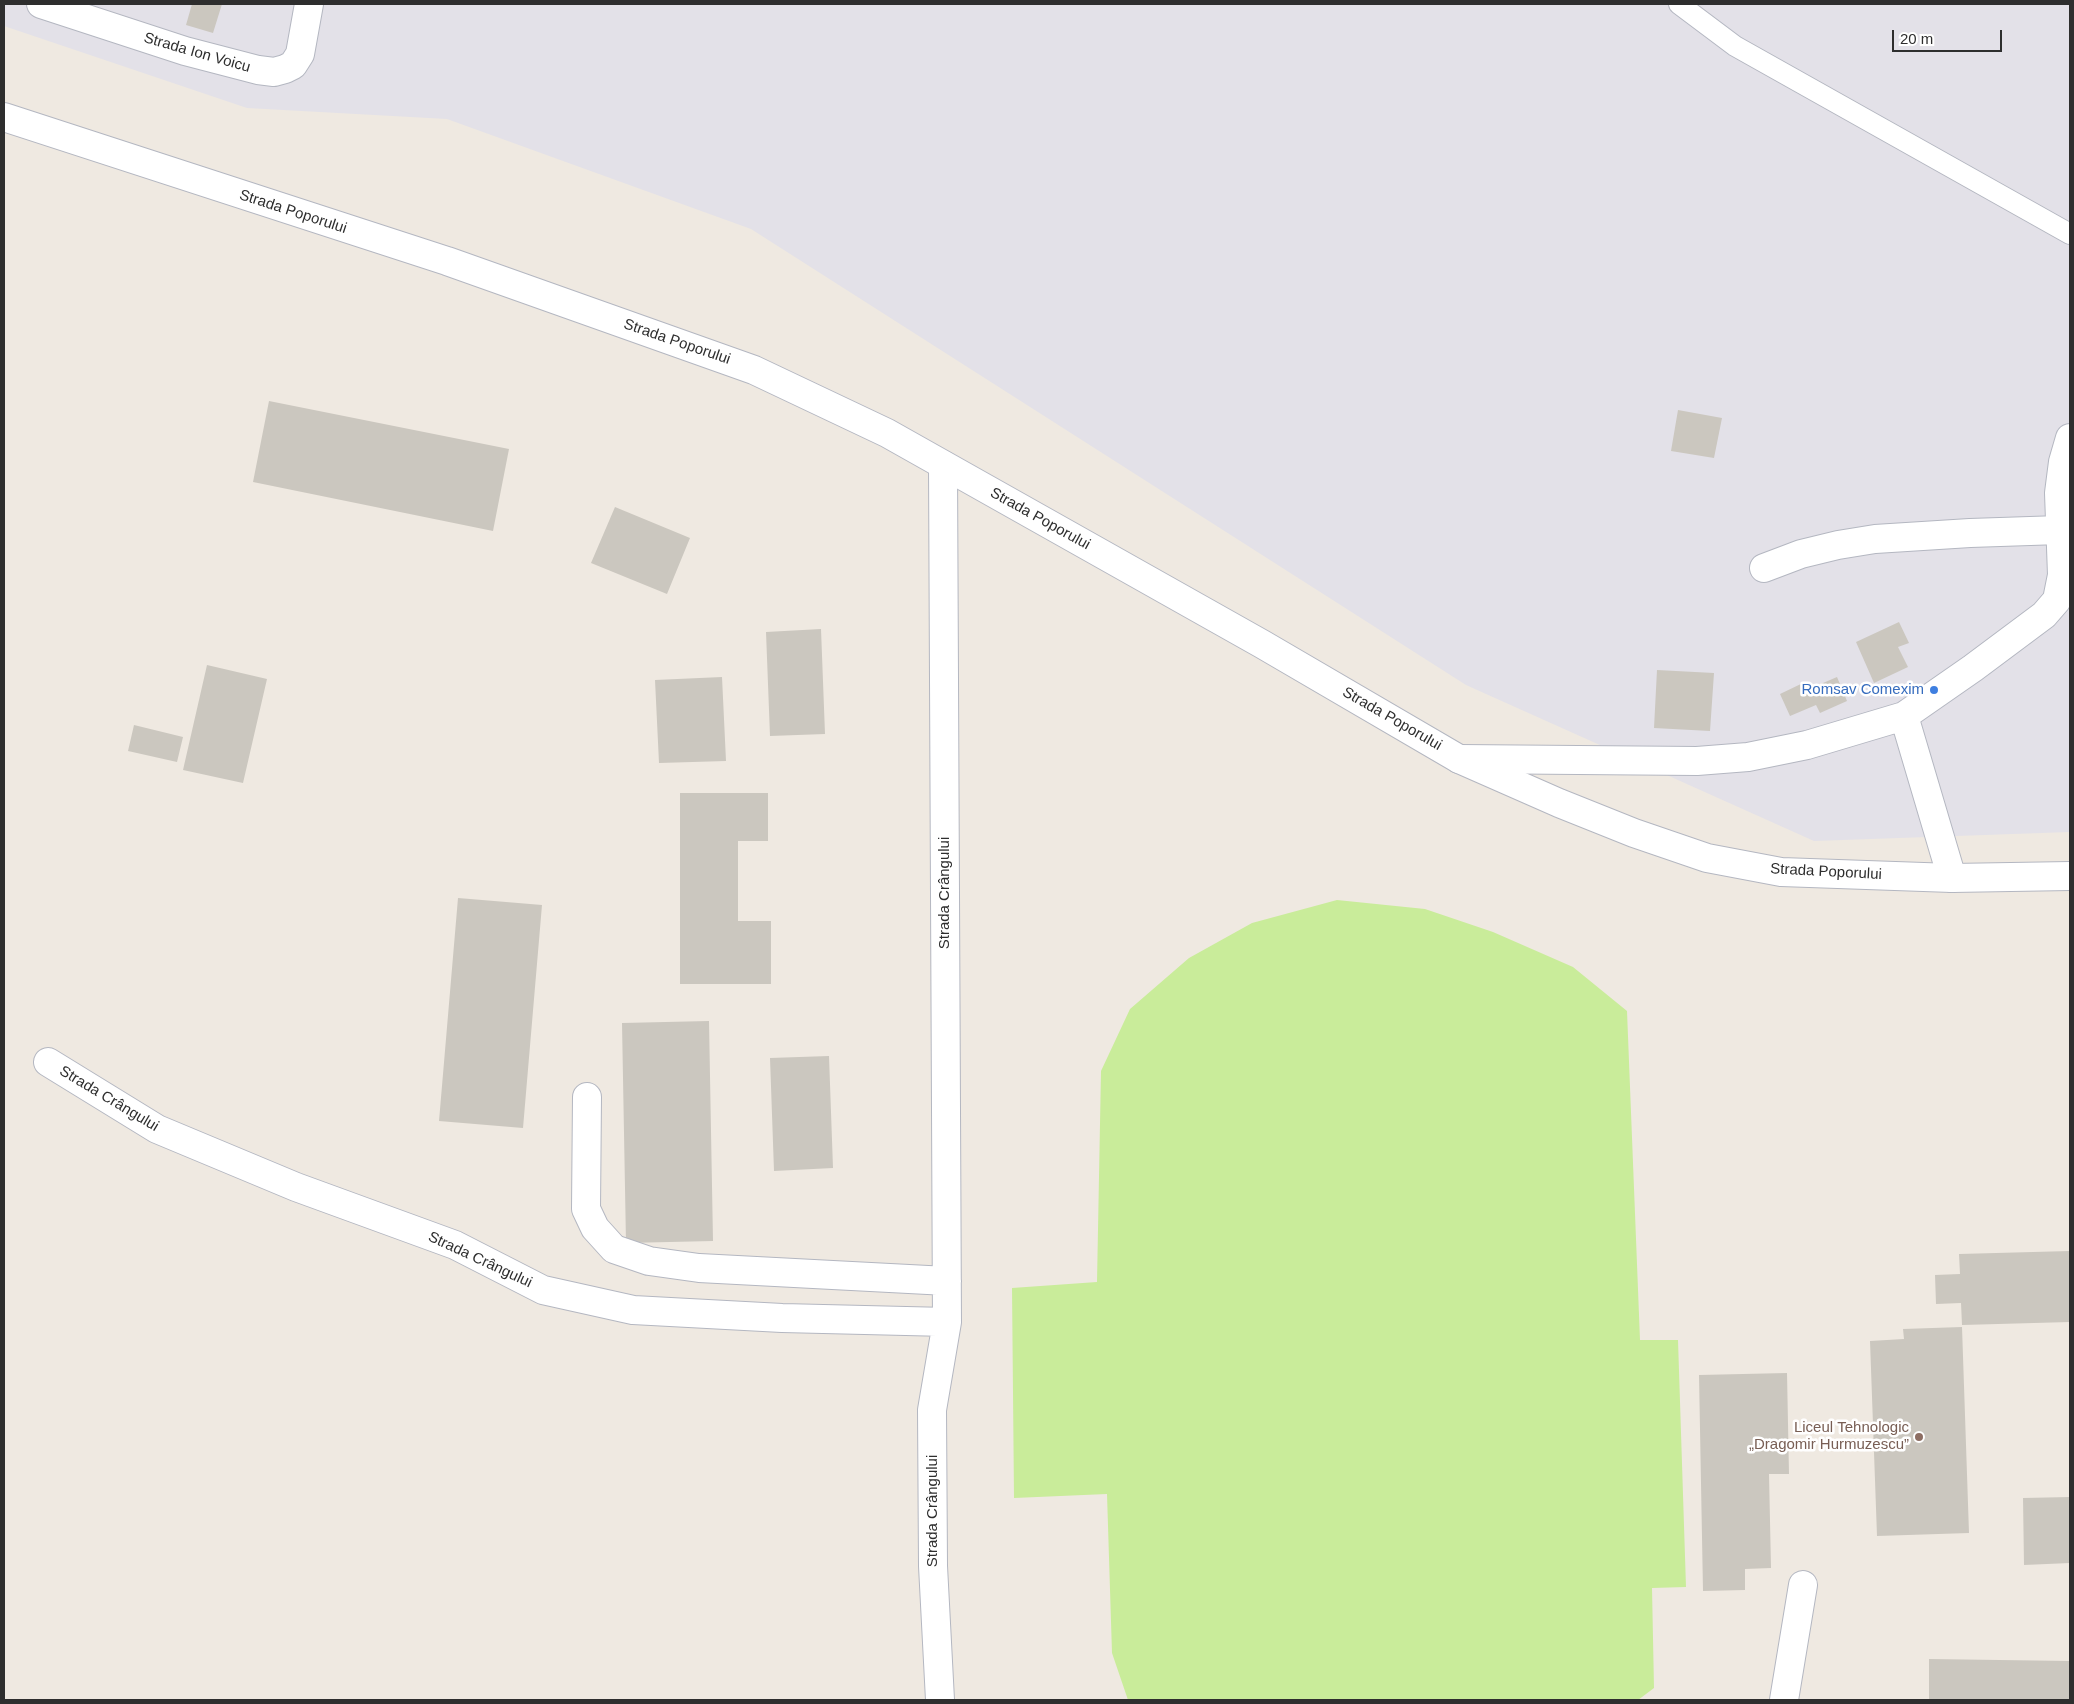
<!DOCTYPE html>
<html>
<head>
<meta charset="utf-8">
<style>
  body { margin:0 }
  #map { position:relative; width:2074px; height:1704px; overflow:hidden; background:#efe9e1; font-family:Arial,sans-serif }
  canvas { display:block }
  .frame { position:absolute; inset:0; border:5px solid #2e2e2e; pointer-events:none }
  .scale { position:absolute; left:1892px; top:30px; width:110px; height:22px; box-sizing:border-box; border:2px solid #2e2e2e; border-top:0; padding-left:6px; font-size:15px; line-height:18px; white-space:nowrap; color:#2e2e2e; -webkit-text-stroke:4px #fff; paint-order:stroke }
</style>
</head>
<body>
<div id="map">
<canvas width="2074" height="1704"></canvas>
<div class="frame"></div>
<div class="scale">20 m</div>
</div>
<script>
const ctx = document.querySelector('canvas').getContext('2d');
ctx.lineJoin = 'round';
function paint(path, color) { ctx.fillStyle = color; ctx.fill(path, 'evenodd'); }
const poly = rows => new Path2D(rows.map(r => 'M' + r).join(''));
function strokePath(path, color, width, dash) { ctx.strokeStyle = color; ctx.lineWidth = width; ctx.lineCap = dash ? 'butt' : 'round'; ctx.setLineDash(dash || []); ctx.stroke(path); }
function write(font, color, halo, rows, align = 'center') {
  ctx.font = font + ' Arial,sans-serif'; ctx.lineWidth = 5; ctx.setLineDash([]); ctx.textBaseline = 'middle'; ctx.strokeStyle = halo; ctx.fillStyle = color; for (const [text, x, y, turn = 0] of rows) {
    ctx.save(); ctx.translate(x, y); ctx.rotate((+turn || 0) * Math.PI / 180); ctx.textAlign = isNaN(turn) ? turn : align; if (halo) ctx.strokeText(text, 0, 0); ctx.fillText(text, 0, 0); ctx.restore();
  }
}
const industrial = poly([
  [4,4,2070,4,2070,832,1814,841,1466,685,751,229,447,119,247,108,4,26]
]);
const pitch = poly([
  [1337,900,1425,909,1493,932,1573,967,1627,1011,1640,1340,1678,1340,1686,1587,1652,1588,1654,1688,1638,1700,1128,1700,1112,1653,1107,1494,1014,1498,1012,1288,1097,1282,1101,1071,1130,1009,1189,958,1252,923]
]);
const building = poly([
  [192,4,222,4,213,33,186,25],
  [269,401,509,449,493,531,253,482],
  [1678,410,1722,418,1714,458,1671,451],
  [615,507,690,538,667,594,591,563],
  [1899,622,1909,643,1898,647,1908,667,1874,683,1856,642],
  [821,629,825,734,770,736,766,632],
  [207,665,267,679,243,783,183,770],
  [1657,670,1714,673,1710,731,1654,728],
  [722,677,726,761,659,763,655,680],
  [1837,677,1847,701,1820,713,1816,705,1790,716,1780,694,1805,682,1809,689],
  [134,725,183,737,177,762,128,751],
  [680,793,768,793,768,841,738,841,738,921,771,921,771,984,680,984],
  [458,898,542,905,523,1128,439,1121],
  [709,1021,713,1241,626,1243,622,1023],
  [829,1056,833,1168,774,1171,770,1058],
  [2070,1251,2070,1322,1962,1325,1961,1303,1936,1304,1935,1275,1960,1274,1959,1254],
  [1962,1327,1969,1533,1877,1536,1870,1341,1904,1339,1903,1329],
  [1787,1373,1789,1474,1769,1474,1771,1568,1745,1569,1745,1590,1703,1591,1699,1375],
  [2070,1497,2070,1563,2024,1565,2023,1498],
  [1929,1659,2070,1661,2070,1700,1929,1700]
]);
const service = poly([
  [1679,4,1735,46,2070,234]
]);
const minor = poly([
  [41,4,185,51,258,70,274,72,285,69,293,65,300,54,309,4],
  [1764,568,1801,554,1838,545,1875,539,1970,533,2060,530],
  [1904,716,1952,878],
  [1459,759,1697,761,1748,757,1807,745,1904,716,1973,668,2044,615,2057,600,2062,575,2059,493,2063,462,2070,438],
  [48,1062,157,1129,296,1187,455,1245,543,1290,633,1310,782,1318,947,1322],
  [587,1097,586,1209,595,1228,614,1249,649,1261,699,1268,947,1281],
  [940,1700,933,1566,932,1410,947,1322,943,465],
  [1784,1700,1803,1585]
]);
const tertiary = poly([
  [4,117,447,261,754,370,887,433,1262,644,1459,759,1559,803,1634,833,1707,858,1781,872,1952,878,2070,876]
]);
const markers = [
  [1934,690,5,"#3f7fe0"],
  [1919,1437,5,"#8d6e63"]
];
const streetNames = [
  ["Strada Ion Voicu",197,53,16],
  ["Strada Poporului",293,212,18],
  ["Strada Poporului",677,342,19],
  ["Strada Poporului",1040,519,29],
  ["Strada Poporului",1392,719,30],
  ["Strada Poporului",1826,872,3],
  ["Strada Crângului",945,893,-90],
  ["Strada Crângului",109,1099,31],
  ["Strada Crângului",480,1260,25],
  ["Strada Crângului",933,1511,-90]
];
const shopNames = [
  ["Romsav Comexim",1924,690]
];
const educationNames = [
  ["Liceul Tehnologic",1909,1428],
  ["„Dragomir Hurmuzescu”",1909,1445]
];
paint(industrial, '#e3e1e8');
paint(pitch, '#c9ec9a');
paint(building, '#cbc7bf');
strokePath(service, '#b4b7c1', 22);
strokePath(minor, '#b4b7c1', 30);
strokePath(tertiary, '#b4b7c1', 30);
strokePath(service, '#fff', 20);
strokePath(minor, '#fff', 28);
strokePath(tertiary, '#fff', 28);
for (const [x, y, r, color] of markers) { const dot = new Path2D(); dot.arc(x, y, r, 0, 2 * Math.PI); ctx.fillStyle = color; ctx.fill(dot); strokePath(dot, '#fff', 2); }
write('15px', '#2e2e2e', '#fff', streetNames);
write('15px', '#366cbe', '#fff', shopNames, 'right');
write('15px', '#785e54', '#fff', educationNames, 'right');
</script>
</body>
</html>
